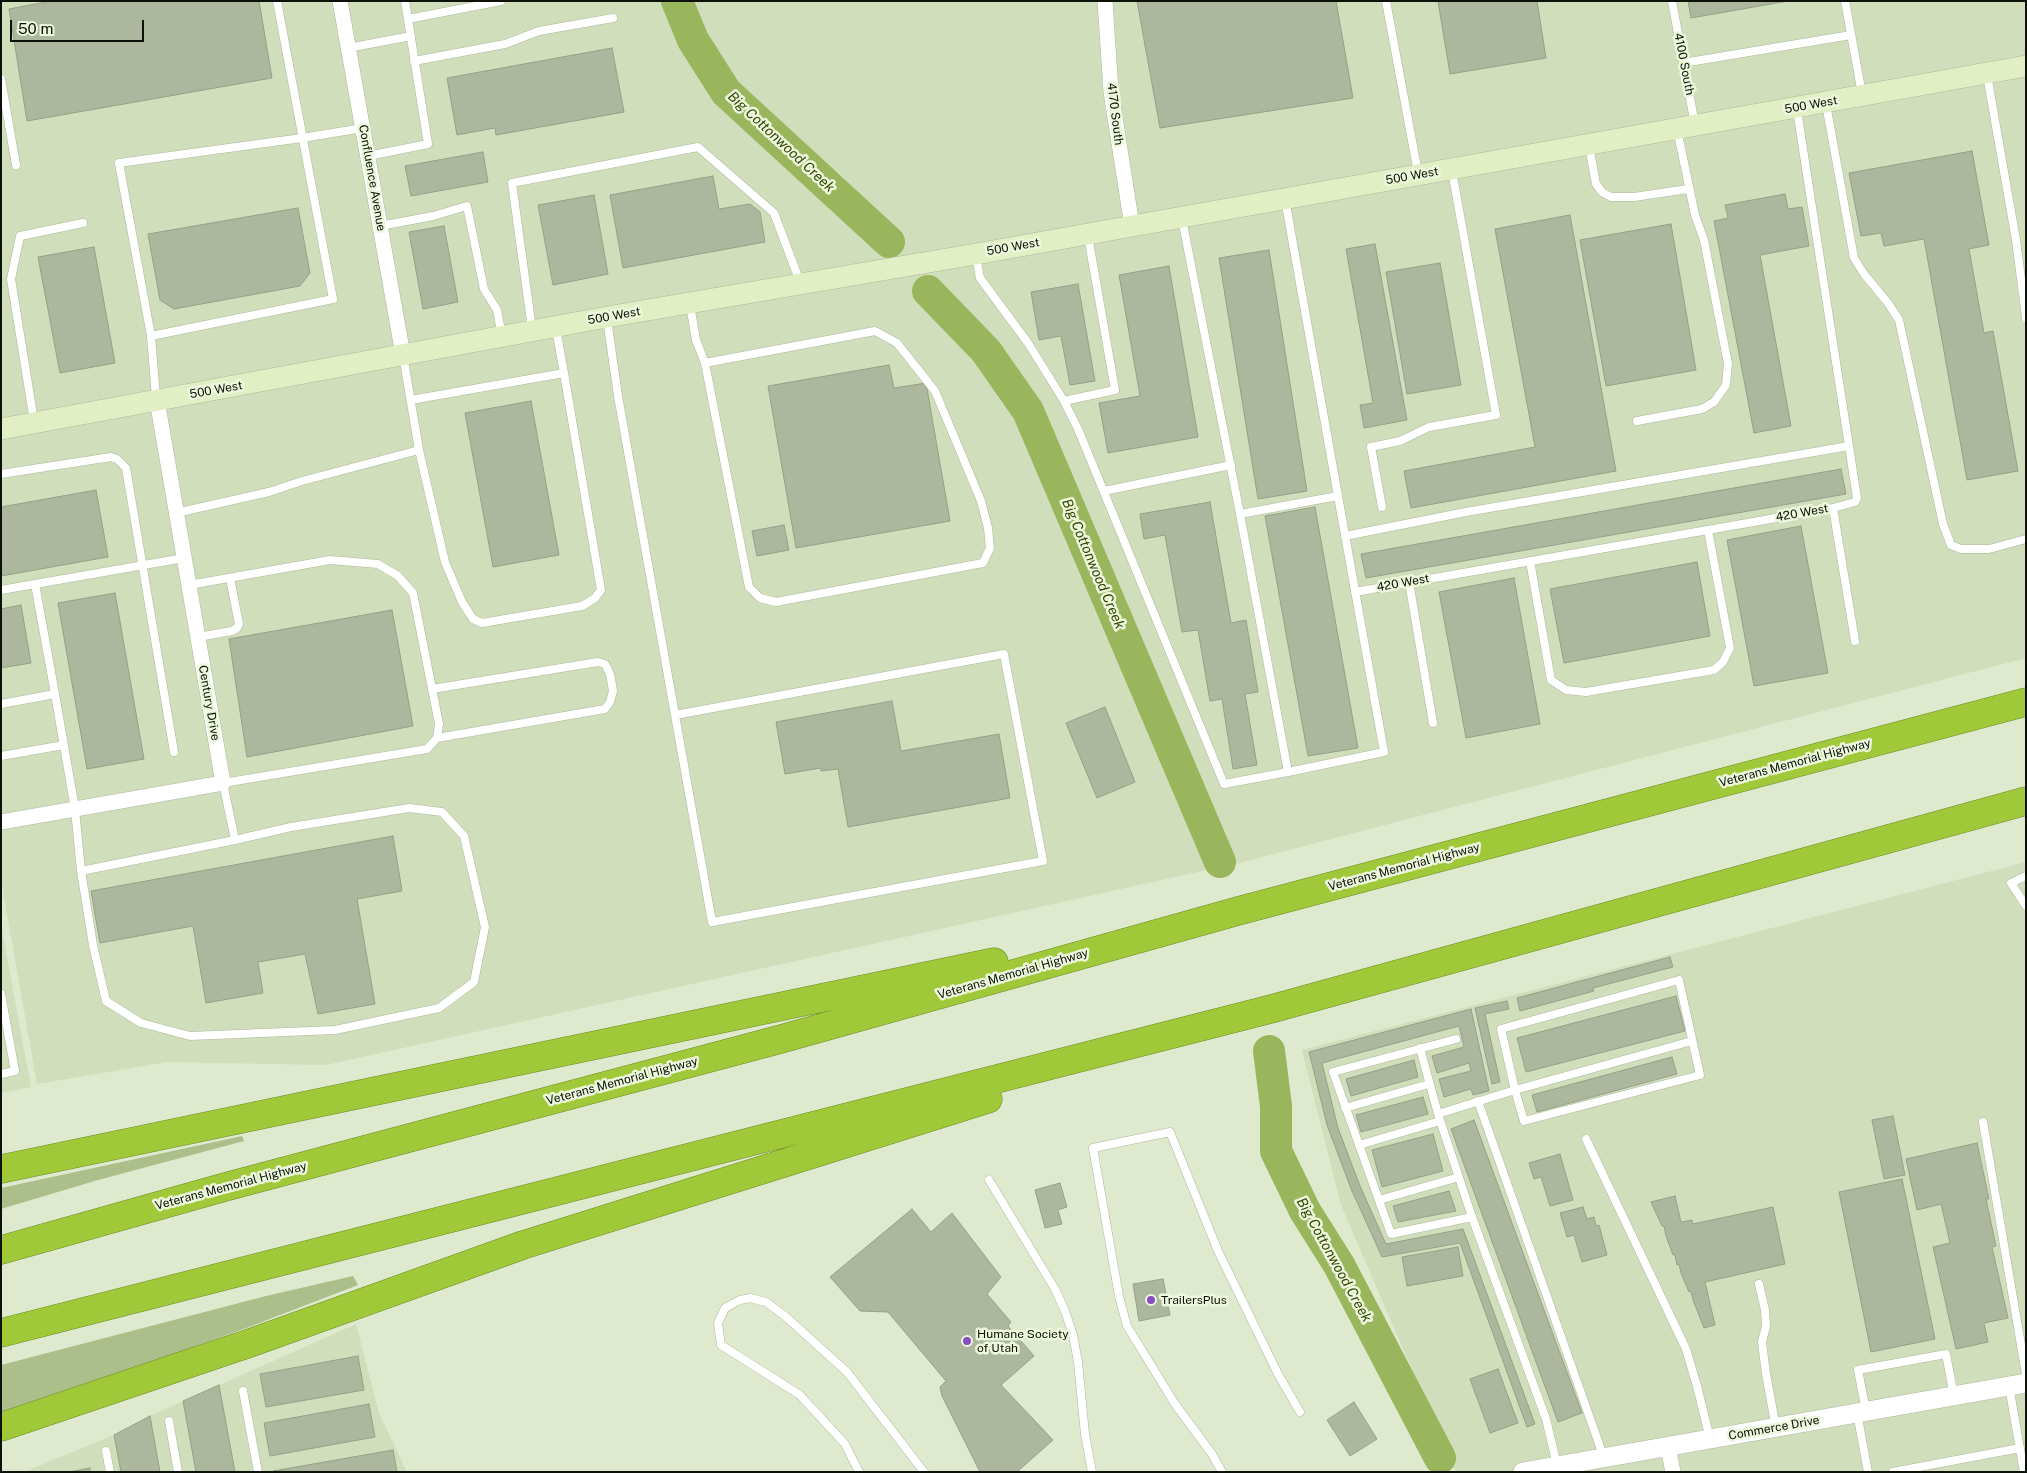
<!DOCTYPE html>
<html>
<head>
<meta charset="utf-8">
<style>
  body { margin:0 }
  #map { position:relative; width:2027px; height:1473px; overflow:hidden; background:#dfe9ce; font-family:"Public Sans",sans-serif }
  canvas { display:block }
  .frame { position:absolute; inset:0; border:2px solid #0d1107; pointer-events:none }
  .scale { position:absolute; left:10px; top:20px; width:134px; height:22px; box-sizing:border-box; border:2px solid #0d1107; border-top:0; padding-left:6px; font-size:15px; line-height:18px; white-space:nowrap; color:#0d1107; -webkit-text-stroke:4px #ecf7db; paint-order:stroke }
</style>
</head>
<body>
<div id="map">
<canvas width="2027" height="1473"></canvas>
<div class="frame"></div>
<div class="scale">50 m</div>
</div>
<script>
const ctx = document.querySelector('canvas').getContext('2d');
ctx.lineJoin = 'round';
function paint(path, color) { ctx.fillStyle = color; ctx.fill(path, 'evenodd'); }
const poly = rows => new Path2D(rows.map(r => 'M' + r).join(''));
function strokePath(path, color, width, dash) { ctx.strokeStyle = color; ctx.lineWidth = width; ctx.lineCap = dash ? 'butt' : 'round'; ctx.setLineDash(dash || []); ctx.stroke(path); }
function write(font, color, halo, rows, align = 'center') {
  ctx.font = font + ' "Public Sans",sans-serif'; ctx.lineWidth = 5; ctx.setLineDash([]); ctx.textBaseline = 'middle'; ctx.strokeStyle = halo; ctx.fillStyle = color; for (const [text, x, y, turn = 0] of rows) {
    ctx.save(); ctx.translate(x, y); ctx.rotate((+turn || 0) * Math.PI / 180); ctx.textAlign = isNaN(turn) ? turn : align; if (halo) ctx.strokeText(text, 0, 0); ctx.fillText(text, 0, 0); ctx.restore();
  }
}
const built = poly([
  [1,1,2026,1,2026,658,1243,862,326,1065,167,1062,37,1084,1,880],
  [2026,862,2026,1472,1456,1472,1341,1205,1302,1050],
  [1,925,31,1087,1,1093],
  [356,1324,379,1413,407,1472,24,1472,114,1435,150,1416]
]);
const green = poly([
  [242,1136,244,1141,98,1180,1,1209,1,1188],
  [353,1276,358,1285,249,1327,1,1416,1,1365,266,1296]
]);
const river = poly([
  [677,1,693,40,726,92,889,242],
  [928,291,986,351,1028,411,1220,862],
  [1269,1051,1276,1106,1276,1151,1305,1211,1339,1265,1440,1458]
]);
const building = poly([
  [51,1,259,1,272,78,27,121,9,9,51,1],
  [1137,1,1336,1,1353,98,1160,128,1137,1],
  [1438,1,1537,1,1546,58,1450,74,1438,1],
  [1688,1,1788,1,1691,18,1688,1],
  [612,48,624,112,496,135,495,128,457,135,447,78,612,48],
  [1972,151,1989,245,1969,249,1984,333,1993,331,2018,471,1967,480,1924,239,1884,246,1881,233,1861,236,1849,173,1972,151],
  [483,152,488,182,411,196,405,166,483,152],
  [713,176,719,209,750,204,760,212,765,242,623,268,610,195,713,176],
  [1785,194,1788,209,1802,207,1809,246,1760,255,1791,426,1754,433,1714,221,1728,218,1725,205,1785,194],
  [594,195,608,274,553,285,538,205,594,195],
  [298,208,310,273,300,286,174,309,160,300,148,234,298,208],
  [1570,215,1616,471,1411,508,1404,471,1535,447,1495,229,1570,215],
  [1671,224,1696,370,1606,386,1580,240,1671,224],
  [444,226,458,302,423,309,409,232,444,226],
  [1375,244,1407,420,1364,428,1360,405,1373,403,1346,249,1375,244],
  [94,247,115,363,60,373,38,257,94,247],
  [1269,250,1307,491,1258,499,1219,258,1269,250],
  [1440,263,1461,385,1407,394,1386,272,1440,263],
  [1169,266,1198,437,1108,453,1099,403,1140,396,1119,275,1169,266],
  [1078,284,1095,381,1070,385,1061,336,1039,340,1031,292,1078,284],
  [889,365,894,388,926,383,950,521,796,548,768,386,889,365],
  [531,401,559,555,493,567,465,413,531,401],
  [1841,469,1846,494,1366,578,1361,554,1841,469],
  [96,490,108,557,1,576,1,507,96,490],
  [1210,502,1231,623,1246,620,1258,692,1245,694,1257,765,1233,769,1222,699,1210,701,1198,630,1182,632,1165,535,1144,539,1140,514,1210,502],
  [1315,507,1358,748,1308,756,1265,516,1315,507],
  [784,525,789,550,757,556,752,531,784,525],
  [1801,526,1828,673,1754,686,1727,540,1801,526],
  [1697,562,1710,636,1564,663,1550,589,1697,562],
  [1514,578,1540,724,1466,738,1439,592,1514,578],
  [115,593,144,759,87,769,58,603,115,593],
  [21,605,31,663,1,668,1,609,21,605],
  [392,610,413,726,247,757,229,639,392,610],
  [892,701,901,751,999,734,1010,798,848,827,838,769,821,771,821,768,785,774,776,722,892,701],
  [1105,707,1135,782,1097,798,1066,723,1105,707],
  [393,836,402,891,357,899,375,1004,318,1014,305,954,258,962,263,993,206,1003,193,926,100,943,91,891,393,836],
  [1670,957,1673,967,1593,988,1594,991,1520,1011,1517,998,1670,957],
  [1676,996,1685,1031,1526,1072,1517,1038,1676,996],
  [1507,1001,1509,1009,1485,1014,1500,1082,1492,1084,1475,1008,1507,1001],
  [1471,1009,1489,1091,1473,1095,1471,1089,1444,1097,1439,1079,1471,1071,1469,1063,1437,1073,1432,1056,1464,1047,1459,1026,1322,1063,1338,1128,1360,1186,1386,1244,1463,1229,1535,1424,1527,1427,1460,1243,1382,1257,1352,1191,1327,1125,1309,1052,1471,1009],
  [1672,1057,1677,1074,1537,1112,1532,1095,1672,1057],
  [1414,1060,1418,1077,1351,1096,1346,1079,1414,1060],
  [1423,1097,1428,1114,1361,1132,1356,1115,1423,1097],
  [1893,1116,1905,1175,1884,1179,1872,1120,1893,1116],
  [1474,1120,1582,1413,1558,1422,1451,1129,1474,1120],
  [1433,1134,1443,1171,1382,1187,1372,1150,1433,1134],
  [1977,1143,1989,1199,1986,1199,1996,1246,1992,1247,2008,1318,1984,1323,1988,1342,1956,1349,1933,1247,1950,1243,1941,1204,1917,1210,1906,1159,1977,1143],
  [1560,1154,1573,1200,1550,1206,1541,1177,1534,1179,1529,1163,1560,1154],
  [1902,1179,1935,1339,1871,1352,1839,1192,1902,1179],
  [1060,1183,1067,1207,1058,1210,1062,1224,1045,1228,1035,1190,1060,1183],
  [1449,1191,1456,1211,1398,1222,1393,1206,1449,1191],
  [1675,1196,1681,1222,1692,1220,1693,1224,1773,1207,1785,1264,1705,1282,1715,1325,1704,1328,1693,1300,1691,1291,1689,1292,1681,1273,1679,1264,1677,1265,1675,1255,1673,1255,1666,1236,1664,1226,1662,1226,1651,1202,1675,1196],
  [1583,1207,1587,1219,1594,1217,1596,1226,1599,1225,1607,1255,1582,1262,1574,1235,1567,1237,1560,1213,1583,1207],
  [912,1209,931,1232,952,1213,1001,1277,987,1294,1011,1322,1008,1326,1034,1356,1001,1385,1053,1440,1017,1472,980,1472,942,1396,940,1387,946,1381,888,1312,860,1311,830,1277,912,1209],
  [1458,1247,1463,1276,1407,1286,1402,1257,1458,1247],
  [1163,1279,1170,1315,1139,1321,1133,1284,1163,1279],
  [358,1356,364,1390,266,1407,260,1374,358,1356],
  [1498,1369,1518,1423,1490,1433,1470,1379,1498,1369],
  [219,1385,235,1472,196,1472,183,1401,219,1385],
  [1354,1402,1377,1439,1350,1456,1327,1420,1354,1402],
  [369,1404,375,1437,270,1456,264,1423,369,1404],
  [150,1416,160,1472,121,1472,114,1435,150,1416],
  [393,1450,397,1472,273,1471,393,1450],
  [90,1468,90,1472,69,1472,90,1468]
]);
const service = poly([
  [1386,1,1418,173],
  [1672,1,1695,125],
  [1845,1,1862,94],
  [408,19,501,1],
  [348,48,411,36],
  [414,61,505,44,539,31,613,18],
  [1683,63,1851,35],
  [1987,75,2016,240,2026,318],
  [1,79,16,165],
  [1826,104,1854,258,1864,274,1888,303,1899,320,1943,524,1951,545,1961,549,1989,549,2026,539],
  [1589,146,1596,184,1602,192,1611,197,1634,197,1688,189],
  [368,156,428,144,405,1],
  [1182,219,1240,514,1338,496,1285,199],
  [380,226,433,216,467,206,484,289,497,310,502,336],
  [976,256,980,278,1028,343,1064,401,1078,429,1224,784,1288,772],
  [690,305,696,340,705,363,749,587,760,598,776,602,983,563,990,548,988,528,981,501,935,391,897,343,875,331,705,363],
  [607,319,618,396,675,715,712,922,1043,861,1004,654,675,715],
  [532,329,512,183,698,147,774,213,800,282],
  [151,336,119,163,302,138,363,128],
  [156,398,151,336,333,299,277,1],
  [411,400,564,373,556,329],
  [1064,401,1115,390,1088,236],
  [34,421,11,279,20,236,83,223],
  [1637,421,1702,409,1714,402,1726,385,1728,364,1704,240,1695,215,1677,129],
  [419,450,445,562,462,602,473,619,482,623,582,606,595,598,601,590,564,373],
  [1,474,111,457,117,459,126,468,174,752],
  [1104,491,1231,465],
  [1382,507,1371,447,1400,441,1429,427,1496,415,1452,171],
  [1833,508,1855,641],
  [176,513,269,492,302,481,419,450,403,355],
  [1240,514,1288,772,1384,752,1338,496],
  [1345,536,1466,512,1849,446],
  [1530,561,1551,680,1566,690,1586,692,1714,670,1723,662,1730,648,1708,530],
  [1409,582,1433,723],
  [35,584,55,694],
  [189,585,330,560,378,564,398,576,413,593,439,724,437,738,427,749,223,783,235,840],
  [1,590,184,558],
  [1355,592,1833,508,1855,502,1857,498,1797,110],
  [198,637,232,631,237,628,239,624,230,578],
  [432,689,598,662,605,664,610,674,613,691,610,702,605,709,437,738],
  [1,704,55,694,75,809,81,871,235,840,291,827,409,808,442,812,464,836,485,927,474,982,439,1008,335,1030,190,1036,141,1023,106,1001,93,945,81,871],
  [1,756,64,745],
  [2026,876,2011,883,2026,906],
  [1,994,15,1071,1,1074],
  [1456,1039,1333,1072,1391,1234,1472,1217],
  [1420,1048,1438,1114],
  [1478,1101,1604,1458],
  [1345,1108,1429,1084],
  [1983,1122,2026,1374],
  [1586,1139,1686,1349,1697,1386,1710,1439],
  [1359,1145,1440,1121],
  [989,1180,1055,1289,1065,1311,1073,1335,1078,1362,1085,1434,1092,1472],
  [1379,1200,1459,1177],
  [1759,1284,1765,1310,1766,1326,1762,1342,1766,1374,1776,1428],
  [2009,1386,2024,1472],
  [243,1391,258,1472],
  [1866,1411,1858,1370,1946,1354,1954,1396],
  [1857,1413,1868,1472],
  [169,1421,178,1472],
  [106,1451,110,1472],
  [1557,1465,1546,1419,1472,1217,1438,1114,1515,1090,1524,1121,1700,1075,1679,980,1501,1029,1515,1090,1692,1041],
  [859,1472,845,1444,800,1395,721,1345,718,1323,725,1308,740,1300,750,1298,766,1302,785,1316,847,1372,924,1472],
  [1222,1472,1212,1454,1175,1404,1127,1326,1119,1296,1093,1148,1170,1132,1218,1251,1278,1374,1300,1412],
  [1893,1472,2020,1448]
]);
const minor = poly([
  [340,1,403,355],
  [1105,1,1111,92,1132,226],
  [1,822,223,783,157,400],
  [1668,1447,1673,1472]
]);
const tertiary = poly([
  [1523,1472,2026,1383]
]);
const secondary = poly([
  [1,429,607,317,976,254,2026,66]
]);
const motorway = poly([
  [1,1169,994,962],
  [1,1250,225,1187,781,1039,1238,911,2026,702],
  [1,1333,1271,1009,2026,801],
  [1,1427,250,1343,523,1245,988,1099]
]);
const markers = [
  [1151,1300,5,"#894dc3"],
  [967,1341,5,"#894dc3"]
];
const streetNames = [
  ["4100 South",1684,64,79],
  ["500 West",1811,105,-10],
  ["4170 South",1115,114,83],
  ["500 West",1412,176,-10],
  ["Confluence Avenue",372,178,80],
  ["500 West",1013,247,-10],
  ["500 West",614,316,-10],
  ["500 West",216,390,-10],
  ["420 West",1802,513,-10],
  ["420 West",1403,583,-10],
  ["Century Drive",209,703,80],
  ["Veterans Memorial Highway",1795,763,-15],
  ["Veterans Memorial Highway",1404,867,-15],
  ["Veterans Memorial Highway",1013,974,-16],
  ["Veterans Memorial Highway",622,1081,-15],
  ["Veterans Memorial Highway",231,1186,-15],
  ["Commerce Drive",1774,1428,-10]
];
const poiNames = [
  ["TrailersPlus",1161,1300],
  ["Humane Society",977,1334],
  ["of Utah",977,1348]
];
const waterNames = [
  ["Big Cottonwood Creek",781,142,43],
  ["Big Cottonwood Creek",1093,564,67],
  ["Big Cottonwood Creek",1334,1260,61]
];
paint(built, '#d1debb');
paint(green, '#acbf8a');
strokePath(river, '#99b65c', 32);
paint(building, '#adb79d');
strokePath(building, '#97a187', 1);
strokePath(service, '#adb79c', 9);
strokePath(minor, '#adb79c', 16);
strokePath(tertiary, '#adb79c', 20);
strokePath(secondary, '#adb79c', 22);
strokePath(motorway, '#6d8928', 29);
strokePath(service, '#fff', 8);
strokePath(minor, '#fff', 15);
strokePath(tertiary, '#fff', 19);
strokePath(secondary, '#e2efc4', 21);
strokePath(motorway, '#a0c939', 28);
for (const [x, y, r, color] of markers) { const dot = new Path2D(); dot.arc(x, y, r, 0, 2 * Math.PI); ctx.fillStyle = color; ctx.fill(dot); strokePath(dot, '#ecf7db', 2); }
write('12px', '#0d1107', '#ecf7db', streetNames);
write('12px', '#0d1107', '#ecf7db', poiNames, 'left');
write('italic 14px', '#334500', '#ecf7db', waterNames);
</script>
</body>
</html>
